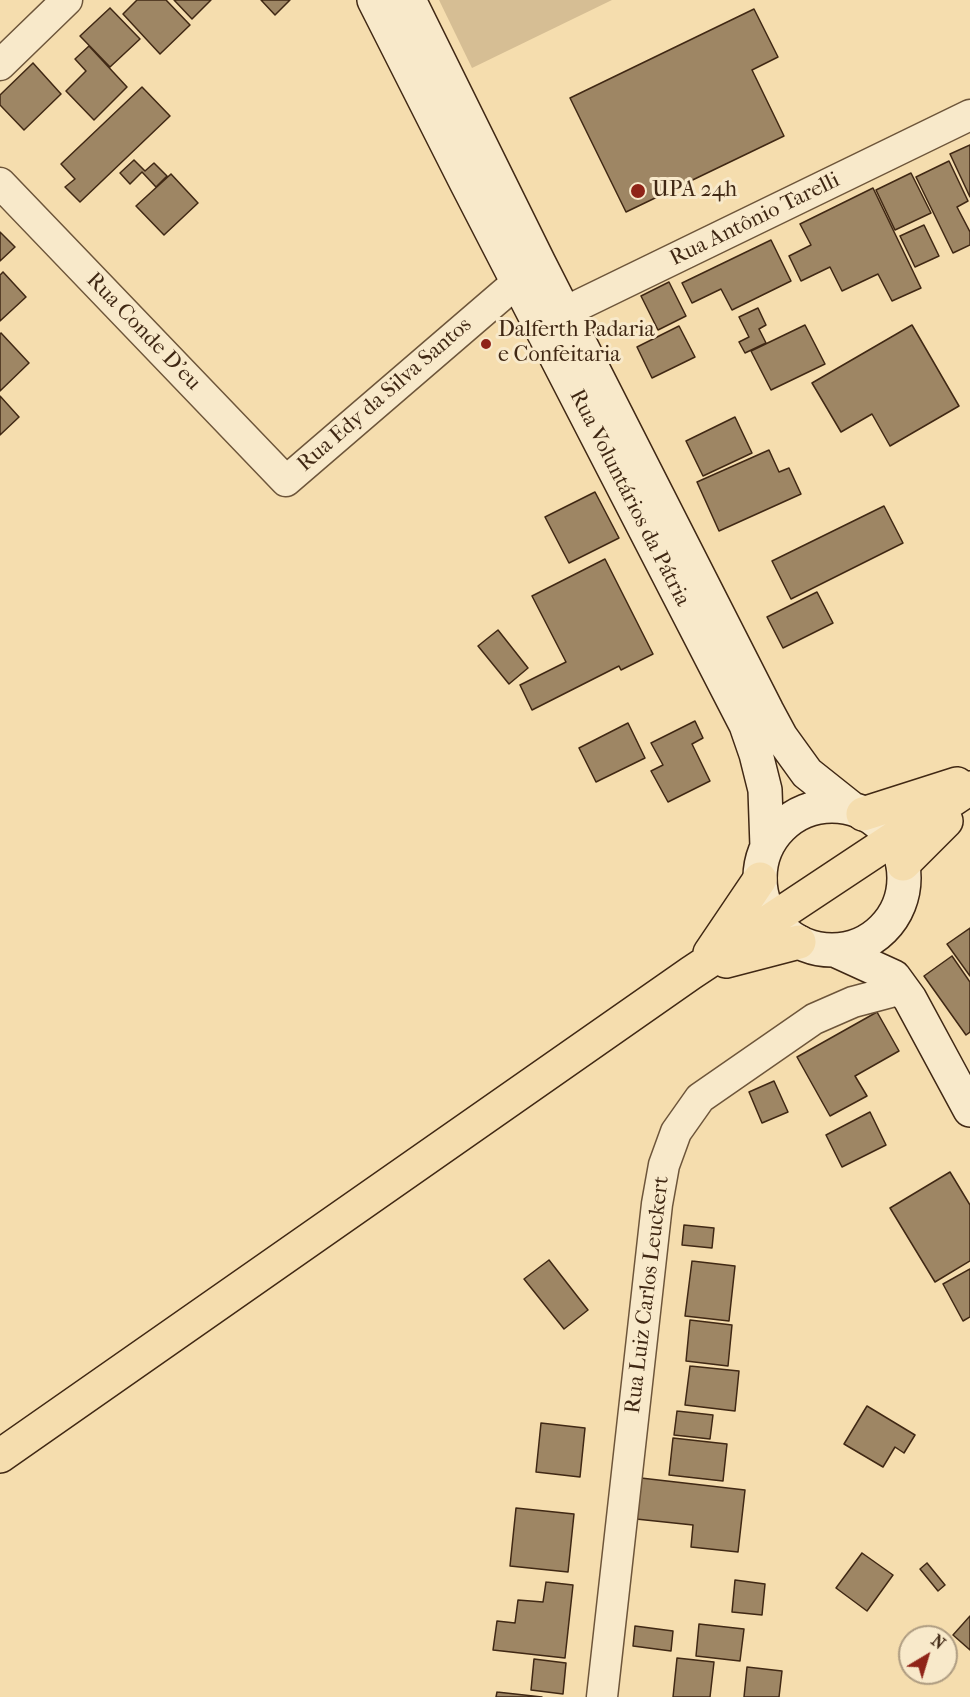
<!DOCTYPE html>
<html>
<head>
<meta charset="utf-8">
<style>
  body { margin:0 }
  #map { position:relative; width:970px; height:1697px; overflow:hidden; background:#f5ddae; font-family:"IM FELL French Canon",serif }
  canvas { display:block }
  .north { position:absolute; left:898px; top:1625px; width:60px; height:60px; box-sizing:border-box; background:#f8e9ca; border:2px solid #ae9c81; border-radius:50%; rotate:38deg; font-size:16px; font-weight:700; line-height:24px; text-align:center; color:#402814 }
  .north::after { content:''; display:block; margin:auto; width:21px; height:27px; background:#8f2418; clip-path:polygon(50% 0,100% 100%,50% 72%,0 100%) }
</style>
</head>
<body>
<div id="map">
<canvas width="970" height="1697"></canvas>
<div class="north">N</div>
</div>
<script>
const ctx = document.querySelector('canvas').getContext('2d');
ctx.lineJoin = 'round';
function paint(path, color) { ctx.fillStyle = color; ctx.fill(path, 'evenodd'); }
const poly = rows => new Path2D(rows.map(r => 'M' + r).join(''));
function strokePath(path, color, width, dash) { ctx.strokeStyle = color; ctx.lineWidth = width; ctx.lineCap = dash ? 'butt' : 'round'; ctx.setLineDash(dash || []); ctx.stroke(path); }
function write(font, color, halo, rows, align = 'center') {
  ctx.font = font + ' "IM FELL French Canon",serif'; ctx.lineWidth = 6; ctx.setLineDash([]); ctx.textBaseline = 'middle'; ctx.strokeStyle = halo; ctx.fillStyle = color; for (const [text, x, y, turn = 0] of rows) {
    ctx.save(); ctx.translate(x, y); ctx.rotate((+turn || 0) * Math.PI / 180); ctx.textAlign = isNaN(turn) ? turn : align; if (halo) ctx.strokeText(text, 0, 0); ctx.fillText(text, 0, 0); ctx.restore();
  }
}
const green = poly([
  [439,0,612,0,472,68]
]);
const building = poly([
  [137,0,166,0,190,25,160,54,123,14,137,0],
  [174,0,211,0,192,19,174,0],
  [261,0,290,0,275,15,261,0],
  [110,8,140,39,110,67,80,36,110,8],
  [754,9,778,57,752,70,784,136,626,212,570,98,754,9],
  [89,46,127,87,94,120,66,91,86,71,75,59,89,46],
  [33,63,61,94,24,130,0,105,0,95,33,63],
  [142,87,170,116,80,202,65,187,75,179,61,164,142,87],
  [970,145,970,197,950,154,970,145],
  [134,160,145,171,154,163,167,176,156,187,142,172,130,184,120,173,134,160],
  [949,161,968,201,957,207,970,232,970,245,953,253,916,177,949,161],
  [911,173,931,213,895,230,876,190,911,173],
  [171,174,198,203,164,235,136,206,171,174],
  [873,188,921,288,892,301,878,274,842,291,830,267,801,281,789,256,811,245,800,224,873,188],
  [924,225,939,256,915,267,900,236,924,225],
  [0,232,15,247,0,261,0,232],
  [771,240,791,281,732,310,721,289,692,303,682,283,771,240],
  [3,272,26,297,0,321,0,275,3,272],
  [669,282,686,316,658,330,641,296,669,282],
  [758,308,766,325,759,329,766,343,745,353,739,342,749,337,739,317,758,308],
  [805,325,825,364,771,390,751,351,805,325],
  [912,325,959,406,890,446,872,414,841,432,812,383,912,325],
  [679,326,695,357,652,378,637,347,679,326],
  [1,333,29,363,0,391,0,334,1,333],
  [0,396,19,417,0,435,0,396],
  [735,417,752,453,703,476,686,441,735,417],
  [769,450,779,472,789,468,801,494,719,531,697,482,769,450],
  [595,492,619,538,569,563,545,517,595,492],
  [884,506,903,543,791,599,772,561,884,506],
  [605,559,653,654,621,670,619,666,532,710,520,685,566,662,532,596,605,559],
  [817,592,833,623,783,648,767,617,817,592],
  [498,630,528,668,509,684,478,646,498,630],
  [695,721,703,738,692,744,710,781,668,802,651,771,663,765,651,743,695,721],
  [628,723,645,758,596,782,579,748,628,723],
  [970,928,970,976,947,944,970,928],
  [952,956,970,982,970,1032,966,1035,924,976,952,956],
  [877,1012,899,1051,855,1076,867,1096,830,1116,797,1057,877,1012],
  [774,1081,788,1112,762,1123,749,1092,774,1081],
  [870,1112,886,1145,842,1167,826,1135,870,1112],
  [950,1172,970,1205,970,1261,935,1282,890,1208,950,1172],
  [684,1225,714,1228,712,1248,682,1245,684,1225],
  [549,1260,588,1310,564,1329,524,1279,549,1260],
  [692,1261,735,1266,729,1321,685,1316,692,1261],
  [970,1269,970,1317,963,1321,943,1284,970,1269],
  [690,1320,732,1325,728,1366,686,1361,690,1320],
  [690,1366,739,1371,735,1411,685,1405,690,1366],
  [867,1406,915,1435,904,1453,895,1447,883,1467,844,1444,867,1406],
  [677,1411,713,1415,710,1439,674,1435,677,1411],
  [541,1423,585,1428,580,1477,536,1472,541,1423],
  [673,1438,727,1444,723,1481,669,1475,673,1438],
  [641,1478,745,1490,738,1552,691,1547,693,1525,636,1519,641,1478],
  [516,1508,574,1514,568,1572,510,1566,516,1508],
  [862,1553,893,1575,867,1611,836,1588,862,1553],
  [927,1563,945,1585,938,1591,920,1569,927,1563],
  [735,1580,765,1584,762,1615,732,1612,735,1580],
  [546,1582,573,1585,565,1658,493,1650,497,1621,515,1623,518,1600,543,1602,546,1582],
  [970,1616,970,1650,953,1635,970,1616],
  [699,1624,744,1629,740,1661,696,1656,699,1624],
  [635,1626,673,1631,671,1651,633,1646,635,1626],
  [677,1658,714,1662,710,1697,673,1697,677,1658],
  [534,1659,566,1663,563,1694,531,1690,534,1659],
  [747,1667,782,1671,779,1697,744,1697,747,1667],
  [497,1692,542,1697,496,1697,497,1692]
]);
const street = poly([
  [0,65,67,0],
  [0,183,286,481,536,266],
  [542,323,970,115],
  [602,1697,657,1204,664,1165,676,1132,700,1098,814,1019,853,1002,902,989]
]);
const secondary = poly([
  [374,0,466,182,746,725,756,754,765,790,767,847],
  [409,0,539,263,767,711,781,737,807,773,851,808],
  '760 878a72 72 0 1 1 144 0a72 72 0 1 1-144 0Z',
  [837,951,894,977,910,999,970,1110]
]);
const highway = poly([
  [863,814,957,784],
  [903,864,946,821],
  [710,953,760,879],
  [726,961,799,942],
  [0,1456,691,973,970,788]
]);
const markers = [
  [638,191,8,"#8f2418"],
  [486,344,6,"#8f2418"]
];
const poiNames = [
  ["UPA 24h",652,191],
  ["Dalferth Padaria",498,331],
  ["e Confeitaria",498,356]
];
const streetNames = [
  ["Rua Antônio Tarelli",755,220,-26],
  ["Rua Conde D'eu",143,332,46],
  ["Rua Edy da Silva Santos",385,395,-41],
  ["Rua Voluntários da Pátria",629,498,63],
  ["Rua Luiz Carlos Leuckert",648,1295,-83]
];
paint(green, '#d6be94');
paint(building, '#9e8664');
strokePath(building, '#402814', 1.5);
strokePath(street, '#6d553a', 33);
strokePath(secondary, '#402814', 36);
strokePath(highway, '#402814', 36);
strokePath(street, '#f8e9ca', 30);
strokePath(secondary, '#f8e9ca', 33);
strokePath(highway, '#f5ddae', 33);
for (const [x, y, r, color] of markers) { const dot = new Path2D(); dot.arc(x, y, r, 0, 2 * Math.PI); ctx.fillStyle = color; ctx.fill(dot); strokePath(dot, '#f8e9ca', 2); }
write('22px', '#402814', '#f8e9ca', poiNames, 'left');
write('22px', '#402814', '#f8e9ca', streetNames);
</script>
</body>
</html>
